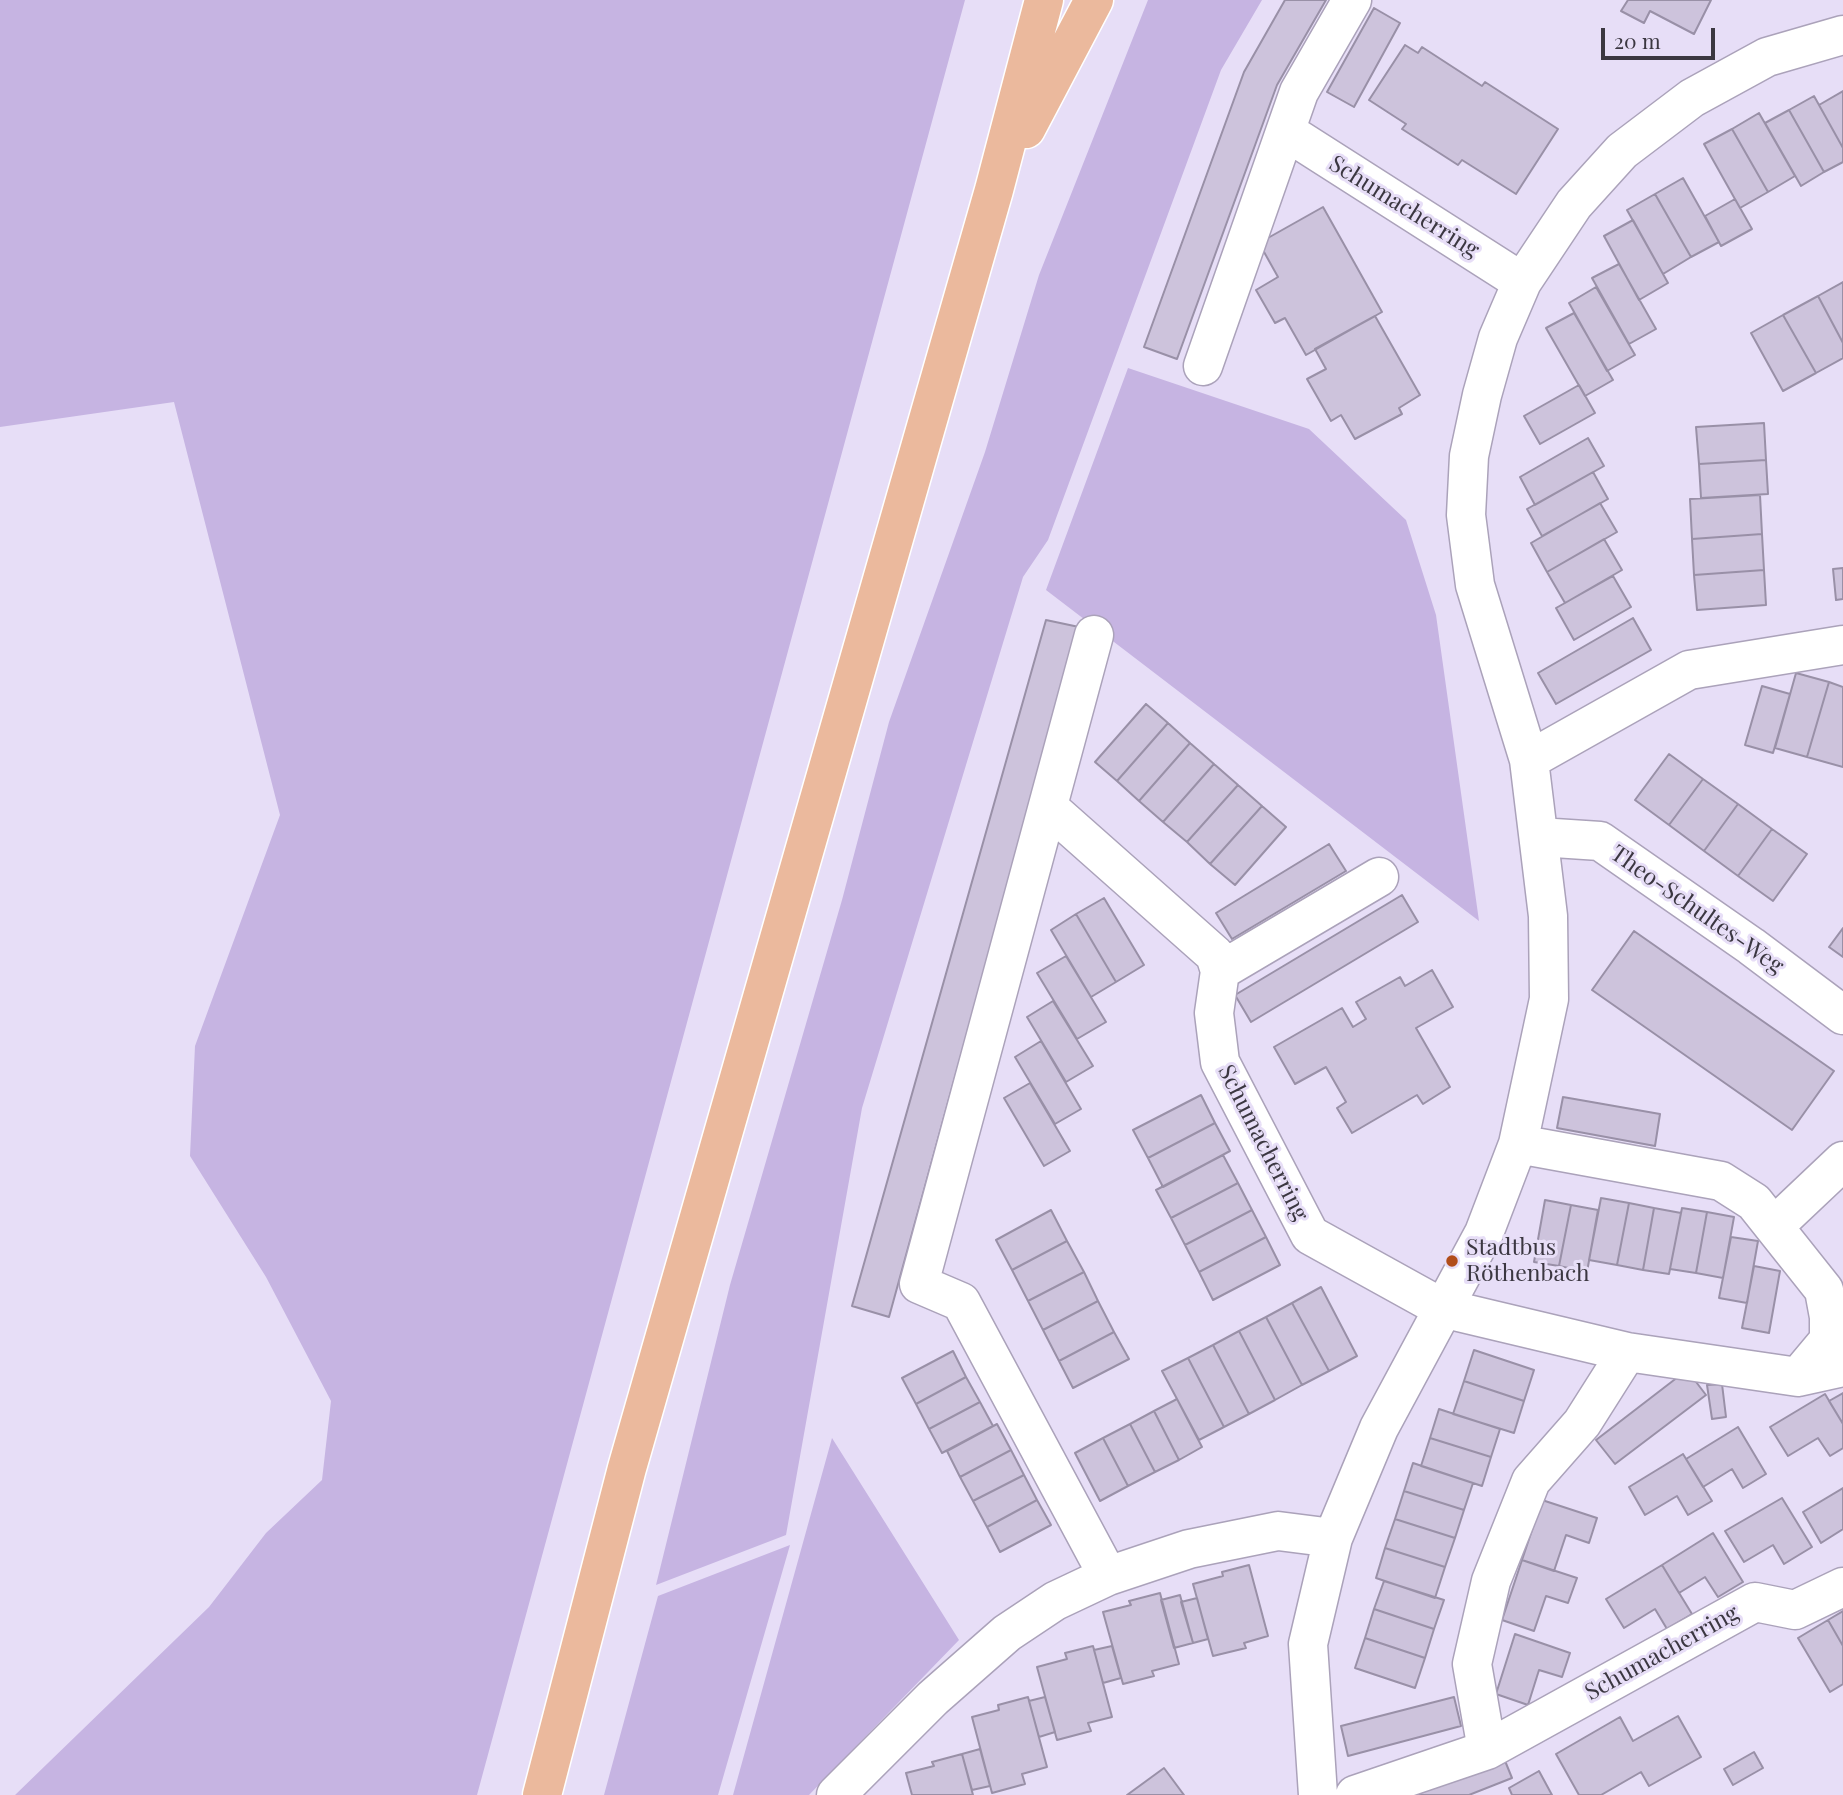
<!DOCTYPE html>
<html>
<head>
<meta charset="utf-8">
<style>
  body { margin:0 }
  #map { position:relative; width:1843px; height:1795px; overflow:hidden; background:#e7def7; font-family:"Playfair Display",serif }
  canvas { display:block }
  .scale { position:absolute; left:1601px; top:28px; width:114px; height:32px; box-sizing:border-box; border:4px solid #3b3741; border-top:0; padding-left:9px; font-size:21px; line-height:24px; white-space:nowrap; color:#3b3741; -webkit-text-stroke:5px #e7def7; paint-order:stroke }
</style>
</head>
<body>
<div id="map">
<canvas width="1843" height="1795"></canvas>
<div class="scale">20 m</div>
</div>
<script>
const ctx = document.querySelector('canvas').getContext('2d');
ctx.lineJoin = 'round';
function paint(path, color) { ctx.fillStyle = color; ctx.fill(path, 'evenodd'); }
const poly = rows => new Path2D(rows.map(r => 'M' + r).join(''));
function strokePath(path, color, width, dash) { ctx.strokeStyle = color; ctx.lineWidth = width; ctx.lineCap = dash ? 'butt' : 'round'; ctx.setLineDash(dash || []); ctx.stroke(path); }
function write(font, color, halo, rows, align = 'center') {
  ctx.font = font + ' "Playfair Display",serif'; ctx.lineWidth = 6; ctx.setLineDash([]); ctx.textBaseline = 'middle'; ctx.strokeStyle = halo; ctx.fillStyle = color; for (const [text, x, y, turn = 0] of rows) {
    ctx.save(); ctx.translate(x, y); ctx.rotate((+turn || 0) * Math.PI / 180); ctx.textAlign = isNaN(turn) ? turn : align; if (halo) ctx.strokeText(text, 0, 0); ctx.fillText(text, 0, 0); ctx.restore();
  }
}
const green = poly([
  [0,0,965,0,477,1795,15,1795,209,1607,266,1533,322,1480,331,1401,266,1277,190,1156,195,1046,280,815,174,402,0,427],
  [1148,0,1262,0,1221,70,1048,540,1023,577,862,1108,786,1535,656,1585,730,1285,842,900,889,722,985,452,1039,275],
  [1128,368,1309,429,1406,520,1436,615,1479,921,1046,590],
  [832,1438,959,1640,809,1795,733,1795],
  [790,1545,718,1795,604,1795,658,1596]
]);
const building = poly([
  [1285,0,1326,0,1277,85,1177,359,1144,347,1244,72,1285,0],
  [1628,0,1711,0,1694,34,1650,11,1644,23,1621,11,1628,0],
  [1374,8,1400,23,1354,107,1327,92,1374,8],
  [1405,45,1418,53,1422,47,1482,86,1485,82,1558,129,1516,194,1462,160,1458,165,1402,129,1406,124,1369,100,1405,45],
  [1843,91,1843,148,1819,105,1843,91],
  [1814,96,1843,148,1843,162,1824,172,1789,110,1814,96],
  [1789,110,1824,172,1801,186,1765,123,1789,110],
  [1759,113,1795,176,1768,192,1732,129,1759,113],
  [1732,129,1768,192,1740,208,1704,144,1732,129],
  [1683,178,1719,242,1691,257,1655,194,1683,178],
  [1655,194,1691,257,1663,274,1627,210,1655,194],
  [1735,199,1752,229,1721,246,1705,216,1735,199],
  [1323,207,1382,312,1306,355,1285,318,1275,323,1256,290,1278,277,1259,243,1323,207],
  [1633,220,1668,283,1639,300,1604,236,1633,220],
  [1619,264,1656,329,1629,344,1592,278,1619,264],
  [1843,282,1843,343,1818,296,1843,282],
  [1596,287,1635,355,1607,371,1569,303,1596,287],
  [1818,296,1843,343,1843,358,1816,373,1783,315,1818,296],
  [1574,313,1613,380,1585,396,1546,328,1574,313],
  [1783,315,1816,373,1783,391,1751,333,1783,315],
  [1375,316,1420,395,1399,408,1402,414,1355,439,1341,415,1331,421,1307,379,1326,369,1315,349,1375,316],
  [1579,385,1595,413,1540,444,1524,416,1579,385],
  [1764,423,1766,460,1699,464,1696,427,1764,423],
  [1588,438,1604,466,1535,505,1520,477,1588,438],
  [1766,460,1768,494,1701,498,1699,464,1766,460],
  [1593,472,1608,499,1542,536,1527,509,1593,472],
  [1760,495,1762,534,1692,539,1690,499,1760,495],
  [1600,503,1617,532,1547,572,1531,543,1600,503],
  [1762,534,1764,570,1694,575,1692,539,1762,534],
  [1604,539,1622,570,1565,603,1547,572,1604,539],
  [1843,568,1843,599,1836,600,1833,569,1843,568],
  [1764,570,1766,605,1697,610,1694,575,1764,570],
  [1613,576,1631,607,1574,640,1556,608,1613,576],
  [1633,618,1651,650,1556,704,1538,673,1633,618],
  [1046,620,1079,627,889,1317,852,1306,1046,620],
  [1796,673,1829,682,1807,757,1775,748,1796,673],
  [1829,682,1843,687,1843,767,1807,757,1829,682],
  [1762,686,1790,694,1773,753,1745,745,1762,686],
  [1146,704,1168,723,1117,781,1095,762,1146,704],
  [1168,723,1190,743,1139,801,1117,781,1168,723],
  [1190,743,1214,764,1163,822,1139,801,1190,743],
  [1669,754,1703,779,1669,825,1635,800,1669,754],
  [1214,764,1238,785,1187,842,1163,822,1214,764],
  [1703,779,1738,804,1704,851,1669,825,1703,779],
  [1238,785,1262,806,1210,864,1187,842,1238,785],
  [1738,804,1772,829,1738,876,1704,851,1738,804],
  [1262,806,1286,827,1235,885,1210,864,1262,806],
  [1772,829,1807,854,1773,901,1738,876,1772,829],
  [1329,844,1346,871,1232,939,1216,913,1329,844],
  [1402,895,1418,922,1251,1022,1235,995,1402,895],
  [1104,898,1144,965,1116,982,1076,914,1104,898],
  [1076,914,1116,982,1091,997,1051,930,1076,914],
  [1843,928,1843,957,1829,947,1843,928],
  [1634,931,1834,1071,1792,1130,1592,990,1634,931],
  [1066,956,1106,1022,1077,1039,1037,973,1066,956],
  [1432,970,1453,1007,1416,1028,1450,1087,1423,1104,1417,1095,1352,1133,1337,1108,1346,1102,1326,1067,1295,1084,1274,1047,1342,1008,1353,1027,1366,1019,1356,1002,1400,977,1405,986,1432,970],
  [1053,1001,1093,1066,1066,1082,1027,1017,1053,1001],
  [1041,1041,1081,1109,1055,1124,1015,1057,1041,1041],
  [1030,1083,1070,1151,1044,1166,1004,1098,1030,1083],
  [1201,1095,1215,1123,1148,1158,1133,1130,1201,1095],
  [1563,1097,1660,1114,1655,1146,1557,1128,1563,1097],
  [1215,1123,1230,1151,1163,1187,1148,1158,1215,1123],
  [1223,1155,1238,1183,1171,1218,1156,1190,1223,1155],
  [1238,1183,1252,1210,1185,1245,1171,1218,1238,1183],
  [1601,1198,1629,1203,1617,1265,1589,1260,1601,1198],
  [1545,1200,1571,1205,1559,1266,1534,1262,1545,1200],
  [1629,1203,1654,1208,1643,1270,1617,1265,1629,1203],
  [1571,1205,1598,1210,1587,1272,1559,1266,1571,1205],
  [1654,1208,1681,1213,1669,1274,1643,1270,1654,1208],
  [1682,1208,1707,1212,1696,1273,1670,1269,1682,1208],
  [1051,1210,1067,1241,1012,1270,996,1240,1051,1210],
  [1252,1210,1266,1237,1199,1272,1185,1245,1252,1210],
  [1707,1212,1734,1217,1723,1278,1696,1273,1707,1212],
  [1266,1237,1280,1265,1213,1300,1199,1272,1266,1237],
  [1731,1237,1758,1241,1747,1303,1719,1298,1731,1237],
  [1067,1241,1084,1272,1028,1301,1012,1270,1067,1241],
  [1754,1266,1780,1271,1769,1333,1742,1328,1754,1266],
  [1084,1272,1098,1301,1043,1330,1028,1301,1084,1272],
  [1321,1287,1357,1356,1329,1371,1292,1303,1321,1287],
  [1098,1301,1114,1332,1059,1361,1043,1330,1098,1301],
  [1292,1303,1329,1371,1302,1385,1266,1317,1292,1303],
  [1266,1317,1302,1385,1275,1400,1239,1331,1266,1317],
  [1239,1331,1275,1400,1249,1414,1213,1345,1239,1331],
  [1114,1332,1129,1359,1073,1388,1059,1361,1114,1332],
  [1213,1345,1249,1414,1224,1427,1188,1358,1213,1345],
  [1474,1350,1534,1370,1524,1401,1464,1381,1474,1350],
  [953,1351,966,1377,916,1404,902,1378,953,1351],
  [1188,1358,1224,1427,1199,1440,1162,1371,1188,1358],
  [1687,1370,1706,1395,1615,1464,1596,1440,1687,1370],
  [966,1377,980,1402,929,1429,916,1404,966,1377],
  [1464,1381,1524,1401,1514,1433,1453,1414,1464,1381],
  [1722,1384,1726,1417,1712,1419,1707,1385,1722,1384],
  [1843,1393,1843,1424,1829,1401,1843,1393],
  [1825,1394,1843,1424,1843,1448,1830,1456,1818,1438,1788,1456,1770,1427,1825,1394],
  [1177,1399,1202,1447,1179,1460,1154,1411,1177,1399],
  [980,1402,993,1426,942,1453,929,1429,980,1402],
  [1439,1409,1500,1429,1491,1457,1430,1438,1439,1409],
  [1154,1411,1179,1460,1155,1472,1130,1424,1154,1411],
  [997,1424,1011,1450,960,1477,947,1451,997,1424],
  [1130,1424,1155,1472,1128,1486,1103,1438,1130,1424],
  [1738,1427,1766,1474,1743,1488,1732,1469,1703,1487,1686,1459,1738,1427],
  [1103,1438,1128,1486,1100,1501,1075,1453,1103,1438],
  [1430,1438,1491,1457,1482,1486,1421,1466,1430,1438],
  [1011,1450,1024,1475,973,1501,960,1477,1011,1450],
  [1683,1454,1712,1501,1688,1515,1677,1496,1645,1515,1629,1487,1683,1454],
  [1413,1463,1473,1483,1464,1510,1404,1491,1413,1463],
  [1024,1475,1037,1500,987,1527,973,1501,1024,1475],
  [1843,1488,1843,1529,1821,1543,1803,1512,1843,1488],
  [1404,1491,1464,1510,1455,1538,1395,1519,1404,1491],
  [1782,1498,1812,1547,1784,1564,1773,1545,1744,1562,1725,1531,1782,1498],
  [1037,1500,1051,1525,1000,1552,987,1527,1037,1500],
  [1542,1500,1597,1518,1589,1543,1566,1535,1554,1571,1522,1560,1542,1500],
  [1395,1519,1455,1538,1445,1567,1385,1548,1395,1519],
  [1713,1533,1743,1582,1718,1597,1705,1577,1679,1593,1662,1565,1713,1533],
  [1385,1548,1445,1567,1435,1598,1376,1578,1385,1548],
  [1522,1560,1577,1578,1568,1603,1546,1596,1534,1631,1502,1620,1522,1560],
  [1249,1565,1268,1636,1244,1643,1246,1648,1213,1656,1193,1584,1223,1576,1222,1572,1249,1565],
  [1662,1565,1692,1614,1667,1629,1655,1609,1624,1628,1606,1599,1662,1565],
  [1384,1581,1444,1600,1434,1629,1374,1609,1384,1581],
  [1160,1593,1179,1664,1152,1671,1154,1676,1123,1684,1103,1612,1131,1605,1129,1601,1160,1593],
  [1180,1595,1193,1643,1174,1648,1161,1600,1180,1595],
  [1197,1598,1208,1639,1193,1643,1181,1602,1197,1598],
  [1374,1609,1434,1629,1425,1658,1365,1638,1374,1609],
  [1843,1611,1843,1646,1828,1620,1843,1611],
  [1828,1620,1843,1646,1843,1684,1830,1692,1798,1638,1828,1620],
  [1515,1634,1570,1653,1562,1677,1539,1670,1528,1705,1496,1694,1515,1634],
  [1365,1638,1425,1658,1415,1688,1355,1668,1365,1638],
  [1093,1646,1112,1717,1088,1723,1091,1731,1057,1740,1037,1667,1067,1659,1065,1653,1093,1646],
  [1112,1646,1121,1678,1103,1683,1094,1650,1112,1646],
  [1028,1697,1047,1767,1022,1774,1025,1784,992,1793,972,1717,999,1710,998,1705,1028,1697],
  [1045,1697,1055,1732,1039,1737,1029,1701,1045,1697],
  [1454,1697,1461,1726,1348,1756,1341,1726,1454,1697],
  [1678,1716,1701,1757,1649,1786,1641,1772,1601,1795,1579,1795,1556,1754,1620,1717,1633,1741,1678,1716],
  [980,1749,990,1786,972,1790,962,1754,980,1749],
  [1501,1751,1512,1778,1469,1795,1391,1795,1501,1751],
  [1754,1752,1763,1768,1733,1785,1724,1769,1754,1752],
  [962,1754,973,1795,912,1795,906,1773,934,1766,932,1762,962,1754],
  [1164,1768,1184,1795,1127,1795,1164,1768],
  [1539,1771,1552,1795,1512,1795,1509,1788,1539,1771]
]);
const minor = poly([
  [1287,132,1522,282],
  [1203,366,1299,92,1352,0],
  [1094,635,919,1284,961,1302,1108,1576],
  [1529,760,1689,670,1843,645],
  [1048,807,1215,955,1220,971,1214,1013,1220,1062,1310,1235,1442,1308,1627,1352,1798,1377,1843,1367],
  [1539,837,1600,841,1751,946,1843,1015],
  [1220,971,1379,877],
  [1518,1144,1721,1181,1754,1202,1824,1290,1829,1317,1829,1340,1798,1377],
  [1787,1214,1843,1161],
  [1487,1750,1472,1664,1491,1581,1531,1481,1582,1423,1627,1352],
  [836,1795,933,1698,1007,1633,1055,1601,1108,1576,1189,1549,1278,1531,1333,1538],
  [1318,1795,1308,1644,1333,1538,1379,1428,1484,1233,1518,1144,1549,999,1548,916,1529,760,1475,585,1466,515,1469,456,1482,395,1498,338,1522,282,1574,204,1622,151,1692,98,1767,57,1843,35],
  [1355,1795,1487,1750,1755,1602,1795,1610,1843,1587]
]);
const major = poly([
  [1026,129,1094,0],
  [542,1795,627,1468,994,190,1044,0]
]);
const markers = [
  [1452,1261,7,"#b14d1a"]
];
const streetNames = [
  ["Schumacherring",1404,207,32],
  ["Theo-Schultes-Weg",1697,910,35],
  ["Schumacherring",1263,1143,63],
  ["Schumacherring",1662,1653,-29]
];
const poiNames = [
  ["Stadtbus",1466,1248],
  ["Röthenbach",1466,1274]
];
paint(green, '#c6b4e2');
paint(building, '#cdc3dc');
strokePath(building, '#9990a7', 2);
strokePath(minor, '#aba2ba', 41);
strokePath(major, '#fff', 41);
strokePath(minor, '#fff', 38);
strokePath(major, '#ebb99d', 38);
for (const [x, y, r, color] of markers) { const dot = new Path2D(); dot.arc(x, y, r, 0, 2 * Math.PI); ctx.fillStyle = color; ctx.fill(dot); strokePath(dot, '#e7def7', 2.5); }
write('23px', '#3b3741', '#e7def7', streetNames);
write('23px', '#3b3741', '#e7def7', poiNames, 'left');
</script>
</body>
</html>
